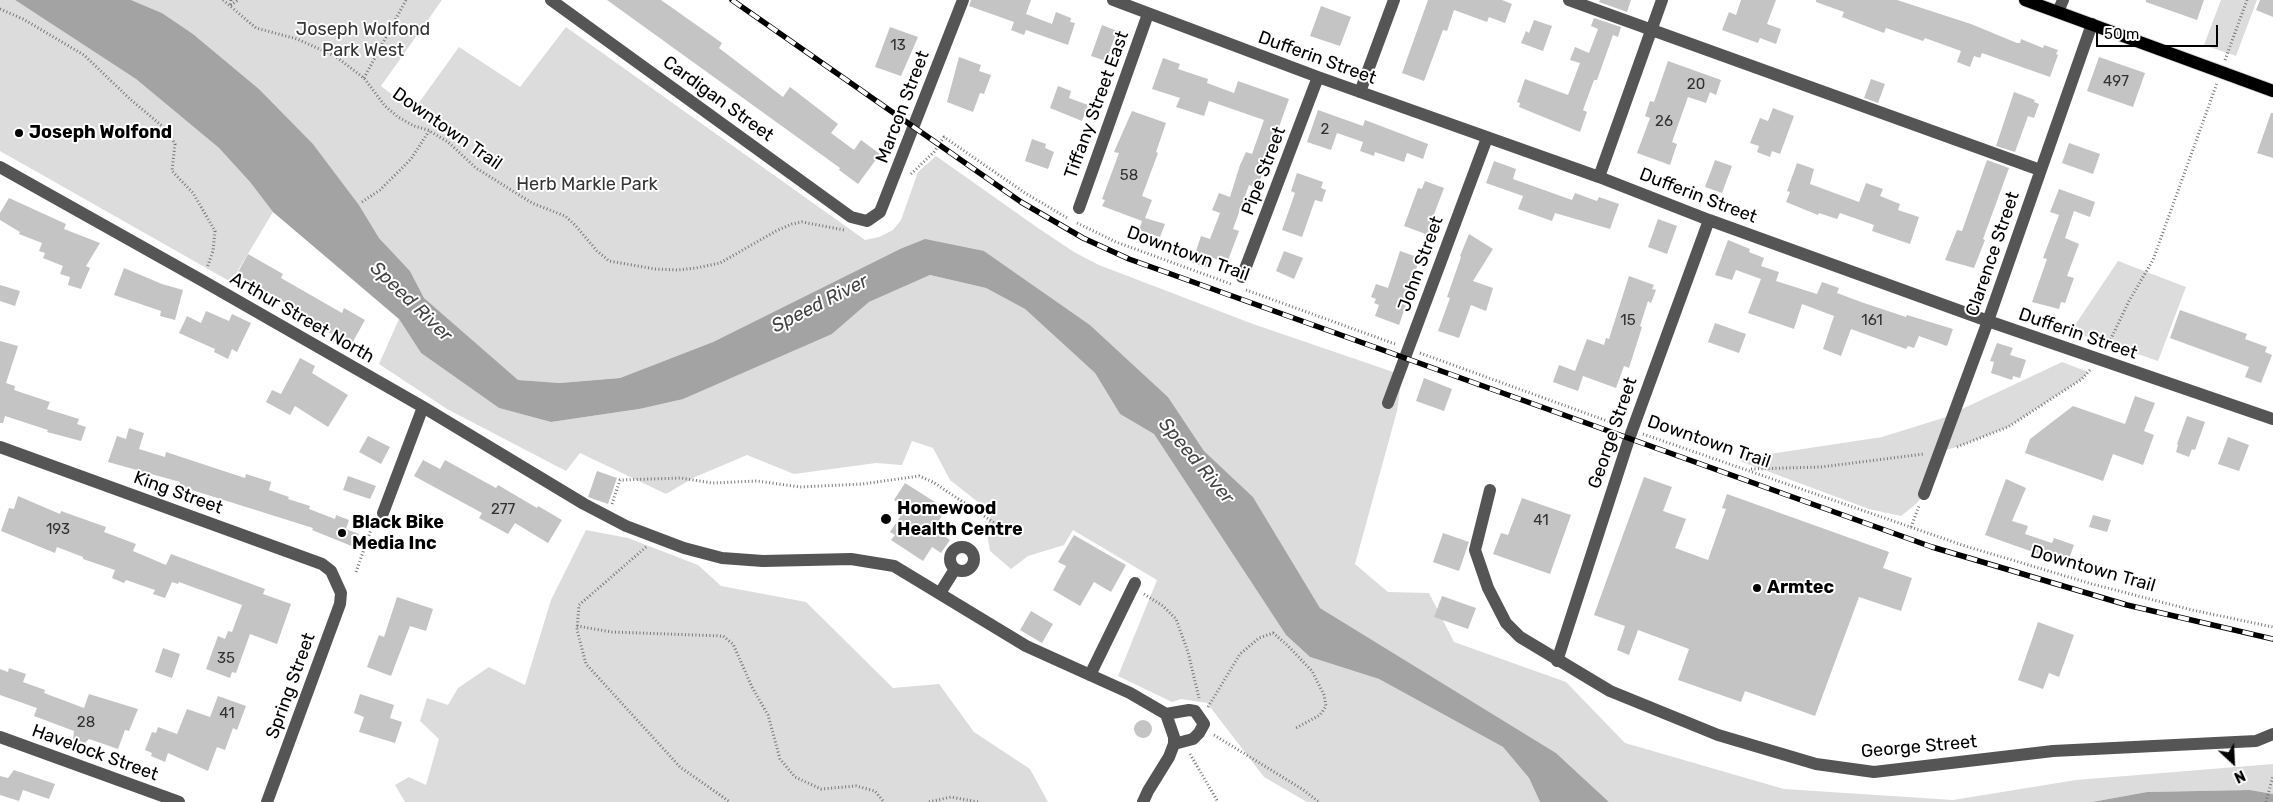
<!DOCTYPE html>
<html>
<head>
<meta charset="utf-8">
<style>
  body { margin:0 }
  #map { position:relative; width:2273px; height:802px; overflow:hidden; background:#fff; font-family:Rubik,sans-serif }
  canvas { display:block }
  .north { position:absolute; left:2208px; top:737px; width:50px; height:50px; -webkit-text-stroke:4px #fff; paint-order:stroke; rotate:155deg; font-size:14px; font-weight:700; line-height:20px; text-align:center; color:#000 }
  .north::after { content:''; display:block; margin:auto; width:18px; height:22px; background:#000; clip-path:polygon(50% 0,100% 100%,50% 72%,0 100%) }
  .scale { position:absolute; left:2096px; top:25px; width:122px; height:22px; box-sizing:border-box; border:2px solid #000; border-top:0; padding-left:6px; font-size:15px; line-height:18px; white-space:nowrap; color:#000; -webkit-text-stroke:4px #fff; paint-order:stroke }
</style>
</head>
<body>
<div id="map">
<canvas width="2273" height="802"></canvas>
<div class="north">N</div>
<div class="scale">50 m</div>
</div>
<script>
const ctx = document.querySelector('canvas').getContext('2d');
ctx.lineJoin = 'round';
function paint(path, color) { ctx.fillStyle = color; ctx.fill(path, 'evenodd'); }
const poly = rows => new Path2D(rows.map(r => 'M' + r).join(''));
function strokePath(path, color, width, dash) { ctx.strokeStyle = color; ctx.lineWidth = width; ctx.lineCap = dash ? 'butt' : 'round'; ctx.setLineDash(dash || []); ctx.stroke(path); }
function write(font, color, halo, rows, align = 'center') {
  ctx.font = font + ' Rubik,sans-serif'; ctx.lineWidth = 4; ctx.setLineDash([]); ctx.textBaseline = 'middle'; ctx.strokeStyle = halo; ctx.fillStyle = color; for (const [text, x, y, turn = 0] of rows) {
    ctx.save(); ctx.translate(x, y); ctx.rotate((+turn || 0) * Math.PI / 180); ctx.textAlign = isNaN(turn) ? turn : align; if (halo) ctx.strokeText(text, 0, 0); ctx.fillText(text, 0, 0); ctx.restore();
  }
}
const green = poly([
  [0,0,15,0,136,79,219,148,250,182,273,212,231,282,0,151],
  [131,0,442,0,381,86,413,111,459,47,520,87,566,27,865,240,879,237,893,230,901,220,918,172,936,156,1038,228,1074,252,1099,265,1253,324,1402,375,1397,411,1355,564,1388,592,1429,593,1454,642,1566,682,1625,743,1784,789,1953,800,2076,780,2273,764,2273,794,2250,790,2147,792,2092,802,1609,802,1556,753,1320,608,1253,497,1204,451,1168,397,1090,325,984,251,900,249,713,342,620,378,560,383,517,380,424,298,410,271,379,238,359,205,313,144,259,89,193,34,162,13],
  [2221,0,2257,0,2236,56,2204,45],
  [2118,261,2186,287,2158,361,2071,331],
  [930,275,986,288,1025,309,1095,373,1120,414,1154,434,1286,635,1310,657,1379,679,1503,747,1529,778,1540,802,1307,802,1264,777,1207,703,1181,699,1172,702,1118,676,1157,580,1073,530,1064,545,1028,556,1011,569,990,551,986,527,992,513,950,480,933,448,912,441,902,465,876,463,794,474,747,455,695,477,666,494,580,453,566,471,447,409,379,364,399,319,421,353,499,408,551,422,639,409,832,334,869,302],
  [2062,362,2088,372,2082,379,2008,427,1960,446,1942,451,1924,494,1916,504,1901,516,1869,509,1740,461,1746,453,1763,455,1882,437,1943,418],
  [586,530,628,538,698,565,721,586,806,602,893,688,939,684,974,732,1030,769,1048,802,405,802,395,785,409,777,426,785,439,739,420,721,427,698,448,705,458,688,489,667,525,685,551,600]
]);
const water = poly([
  [15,0,131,0,162,13,193,34,259,89,313,144,359,205,379,238,410,271,424,298,518,380,560,383,620,378,713,342,900,249,925,239,984,251,1090,325,1168,397,1204,451,1253,497,1320,608,1556,753,1609,802,1540,802,1529,778,1503,747,1379,679,1310,657,1286,635,1154,434,1120,414,1095,373,1025,309,986,288,930,275,869,302,832,334,683,399,639,409,551,422,499,408,421,353,399,319,273,212,250,182,219,148,136,79],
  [2250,790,2273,794,2273,802,2092,802,2147,792]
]);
const building = poly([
  [607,0,661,0,722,43,719,48,783,97,790,87,807,100,838,124,831,133,854,150,861,140,880,154,858,184,839,170,840,168],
  [971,0,1031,0,1026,14,1052,24,1056,12,1071,18,1070,22,1075,23,1068,45,1026,30,1024,35,1011,30,1014,22,969,6],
  [1428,0,1502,0,1512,4,1505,23,1489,17,1487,22,1454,10,1447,31,1443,30,1424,81,1402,73],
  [1600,0,1631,0,1627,12,1599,2],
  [1741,0,1776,0,1767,24,1781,29,1776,44,1760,38,1758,43,1722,30,1729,12,1736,15],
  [1816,0,1897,0,1971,24,2017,43,2020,43,2021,39,2043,48,2044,45,2058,50,2056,54,2058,55,2050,77,1982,53,1980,58,1974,56,1970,67,1957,62,1961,51,1925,38,1923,41,1886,28,1884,33,1842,17,1844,12,1816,2],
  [2146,0,2204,0,2197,20,2146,2],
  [2260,0,2273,0,2273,17,2256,10],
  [1321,6,1351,17,1340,46,1310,36],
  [1594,18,1621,27,1618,37,1613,35,1597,80,1594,80,1583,110,1587,112,1580,132,1519,107,1520,103,1517,102,1525,79,1568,95,1580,63,1570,60,1575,47,1589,53,1598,29,1591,26],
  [1534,20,1552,26,1543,51,1521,43,1526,31,1529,33],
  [1102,25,1117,31,1106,61,1091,56],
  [890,27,918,37,901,76,875,67],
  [959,57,981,65,979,71,991,75,984,94,980,93,973,112,947,102],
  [2099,57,2145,73,2133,107,2087,91],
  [1163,58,1180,64,1178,69,1208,79,1207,83,1234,93,1238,81,1289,99,1257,188,1249,185,1233,229,1239,231,1227,263,1210,257,1206,267,1192,263,1201,236,1210,239,1220,213,1212,210,1219,193,1230,197,1240,165,1246,152,1252,154,1264,120,1209,101,1204,116,1176,107,1180,98,1152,89],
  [1668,61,1721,80,1716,95,1710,92,1706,103,1688,97,1672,142,1677,144,1670,165,1637,153,1650,118,1645,116,1650,101,1654,102],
  [1871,79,1885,84,1878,103,1864,98],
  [1058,86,1071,91,1069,98,1088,105,1082,121,1050,108],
  [2014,92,2035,100,2034,102,2039,104,2034,118,2028,116,2015,152,1996,146],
  [1773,108,1794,116,1780,154,1772,151,1770,157,1757,152,1759,146,1750,143,1760,118,1768,121],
  [1318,110,1363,126,1365,120,1428,144,1423,159,1407,153,1404,162,1375,152,1374,156,1360,151,1363,142,1337,133,1331,150,1307,142],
  [1132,111,1166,123,1156,152,1158,153,1142,196,1152,200,1145,218,1165,224,1160,237,1139,230,1142,221,1102,206,1105,200,1102,199,1119,153,1114,152],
  [2271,113,2273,113,2273,158,2257,153],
  [1032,139,1046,144,1045,148,1054,152,1048,169,1025,161],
  [2069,143,2100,154,2093,174,2062,163],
  [1715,160,1732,166,1722,193,1705,187],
  [1987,160,2009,168,1983,239,1985,240,1974,268,1945,260,1957,230,1962,231],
  [1494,161,1516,169,1513,179,1572,200,1575,193,1597,201,1599,197,1619,204,1610,229,1555,213,1552,221,1518,209,1523,196,1486,183],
  [1797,163,1814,169,1810,184,1859,202,1866,183,1883,189,1880,196,1900,204,1898,210,1919,217,1910,244,1872,231,1874,225,1840,213,1837,219,1819,213,1818,215,1786,202,1790,192,1787,191],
  [1297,173,1323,182,1321,188,1326,190,1322,202,1315,200,1302,237,1282,230,1295,193,1291,191],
  [1425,181,1444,188,1433,217,1437,219,1431,236,1404,226,1418,188,1422,189],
  [2059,189,2095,202,2090,217,2074,211,2065,238,2079,244,2067,276,2074,278,2065,303,2061,302,2059,309,2032,302,2047,259,2043,258,2059,215,2050,212],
  [9,198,66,224,64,229,100,243,86,266,90,268,81,289,68,285,70,277,60,274,63,266,43,258,45,253,39,251,42,243,19,234,20,232,0,220,0,213],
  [1658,219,1677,226,1667,254,1648,247],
  [1469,234,1493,249,1473,281,1493,288,1486,311,1471,305,1459,338,1438,331,1450,298,1447,297,1461,257,1460,256],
  [1728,240,1750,249,1749,252,1764,258,1761,266,1779,272,1776,281,1817,294,1822,282,1839,288,1837,293,1861,302,1906,317,1907,315,1953,329,1947,346,1919,336,1914,348,1908,346,1906,349,1851,329,1841,356,1823,349,1834,316,1802,304,1794,329,1748,313,1761,279,1736,270,1732,280,1715,275],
  [1284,251,1303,258,1294,279,1276,271],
  [1400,251,1420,258,1407,295,1409,296,1399,325,1375,316,1379,305,1374,303,1376,299,1371,297,1376,284,1388,288],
  [248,254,283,274,281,278,342,313,344,308,365,320,351,345,284,307,286,303,237,274],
  [124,268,162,284,183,290,175,320,160,316,161,311,114,295],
  [1629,276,1654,285,1652,289,1656,290,1651,303,1648,301,1640,326,1642,327,1629,368,1624,366,1616,388,1583,376,1578,391,1553,382,1559,365,1575,371,1587,339,1604,345,1606,338,1609,339],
  [0,285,20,291,15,306,0,301],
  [2180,310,2247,334,2245,339,2267,347,2265,352,2272,355,2261,383,2245,377,2249,367,2170,338],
  [206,311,229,321,232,314,251,323,237,352,232,349,228,359,214,352,215,349,179,333,187,316,201,323],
  [1715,323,1746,334,1739,353,1708,342],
  [0,341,18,346,6,383,15,386,14,390,50,402,47,409,79,419,77,424,86,427,81,441,47,432,48,430,5,416,3,423,0,423],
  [1997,343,2013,348,2010,355,2026,360,2020,378,2013,376,2012,380,1991,373,1994,362,1990,361],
  [300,358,315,366,312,373,348,395,328,427,295,406,290,415,266,402,272,390,281,394],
  [1424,378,1452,389,1444,411,1416,401],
  [2135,396,2155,403,2144,431,2154,435,2143,465,2113,454,2103,481,2025,453,2030,439,2073,406,2125,424],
  [2187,416,2205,422,2195,450,2192,449,2189,457,2176,452,2178,445,2177,444],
  [129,428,144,433,139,449,165,457,166,452,245,478,246,474,271,482,269,490,289,497,288,499,310,506,309,509,335,519,336,515,349,520,346,529,359,534,354,547,312,530,313,528,179,486,180,482,108,462,117,436,126,439],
  [368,436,390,447,381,464,359,452],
  [2228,437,2249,445,2239,471,2218,464],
  [423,460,440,469,445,460,496,488,498,485,537,508,538,506,562,520,548,543,515,523,508,534,479,518,482,513,414,476],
  [597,471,617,478,608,504,588,497],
  [348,476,376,486,370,499,343,490],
  [1644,477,1672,487,1663,511,1686,519,1675,548,1708,560,1726,509,1722,508,1727,494,1889,552,1883,568,1912,578,1901,611,1859,597,1815,716,1745,691,1741,702,1678,680,1689,649,1638,630,1629,655,1617,650,1625,626,1594,615],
  [2006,479,2026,488,2012,521,2028,526,2025,534,2052,543,2054,538,2074,545,2067,564,1985,535],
  [905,483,946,509,934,529,950,540,941,553,932,547,923,561,891,540,895,535,890,532,906,508,894,500],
  [18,496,60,514,61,511,106,527,104,532,136,544,133,551,166,565,171,554,265,589,263,594,291,604,277,644,250,634,236,673,232,672,230,678,206,669,218,636,225,639,228,631,232,632,242,605,179,582,178,584,172,582,165,598,153,594,155,590,126,580,124,583,112,578,115,570,83,559,83,557,57,547,55,553,1,531,9,508,14,509],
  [1522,498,1571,515,1550,574,1493,554,1501,533,1508,535],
  [2093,515,2111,520,2107,532,2089,527],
  [1443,533,1469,542,1459,571,1433,562],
  [1074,535,1126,565,1111,592,1094,582,1080,606,1053,590,1066,566,1058,562],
  [1442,596,1476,608,1468,629,1434,617],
  [397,597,433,609,426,631,410,626,391,676,367,667,379,635,384,637],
  [1031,611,1053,624,1042,643,1020,630],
  [2038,622,2074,635,2059,677,2049,673,2043,689,2018,680],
  [163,648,180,654,172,678,155,672],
  [9,668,26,674,23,682,45,690,44,693,84,708,89,694,138,709,129,731,125,730,118,749,89,739,85,743,73,739,74,731,34,716,37,708,0,695,0,669,8,672],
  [360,694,394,705,390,718,402,722,395,743,359,732,364,717,354,713],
  [218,696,246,706,237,730,233,728,225,750,217,747,208,771,168,753,165,762,151,756,152,753,145,750,152,732,156,733,158,727,177,734,187,709,210,717],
  '1134 729a9 9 0 1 1 18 0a9 9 0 1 1-18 0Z',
  [14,770,55,784,49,799,23,790,19,801,0,795,0,776,8,778]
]);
const path = poly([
  [223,0,256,28,297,39,335,56,364,78,385,106,398,117,414,126,428,130,448,142,476,168,532,203,565,216,575,225,597,251,609,261,655,269,678,270,696,268,720,263,776,231,792,224,802,222,844,230],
  [231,0,230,6,238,0],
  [0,9,23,19,84,55,131,100,168,131,175,144,172,171,193,193,215,231,213,251,207,268],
  [2225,60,2247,0],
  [364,78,406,0],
  [911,174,934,152,944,137,1025,193,1069,219],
  [362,202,380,190,411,159,429,131],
  [1077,223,1116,242,1231,284],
  [1246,290,1395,344],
  [2106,349,2129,301,2153,260,2217,83],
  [1420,353,1621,426],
  [1643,434,1965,546,2092,584,2192,610,2273,627],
  [1957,447,2008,427,2082,379,2090,370],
  [1751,469,1821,467,1924,454],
  [612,504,620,480,681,478,712,483,757,481,800,487,863,484,919,476,933,482,1008,532],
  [1911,527,1919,506],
  [646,547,579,605,577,630,586,664,680,767,730,802],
  [356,572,374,521],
  [1144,594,1163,606,1176,619,1188,652,1199,698],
  [577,626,612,632,723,636,733,644,752,687,768,715,780,759,795,777,821,789,856,786,875,791,884,802],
  [1208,707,1240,654,1259,638,1273,633,1287,645,1312,671,1324,695,1326,706,1320,715,1296,728],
  [1214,735,1302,789,1319,802],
  [1190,754,1218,802],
  [929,802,951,797,978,802],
  [2266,802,2273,776]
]);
const minor = poly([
  [551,0,851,217,867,221,880,212,963,0],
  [1113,0,1318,77,1599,177,1709,220,1988,321,2273,419],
  [1569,0,2040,170],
  [2058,12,2063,0],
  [1360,92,1394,0],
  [0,167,203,281,423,407,584,504,626,526,684,548,722,558,763,561,851,559,894,566,1026,646,1130,693,1166,714,1174,737,1174,744,1169,757,1148,791,1143,802],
  [1599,177,1662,0],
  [1079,208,1148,14],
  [1242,277,1318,77],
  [1388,403,1487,138],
  [0,447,322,564,331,571,341,593,340,604,267,802],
  [1490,490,1475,550,1488,588,1506,623,1520,637,1610,691,1718,735,1816,764,1874,772,2053,751,2256,741,2273,734],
  [1924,494,1988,321,2092,24],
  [383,513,423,407],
  '950 559a12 12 0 1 1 24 0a12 12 0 1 1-24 0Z',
  [940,593,955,569],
  [1557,661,1629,439,1709,220],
  [1090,675,1135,583],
  [1166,714,1189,710,1195,711,1204,724,1199,733,1193,739,1174,744],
  [0,737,179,802]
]);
const major = poly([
  [2025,0,2273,91]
]);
const rail = poly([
  [732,0,1021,202,1083,238,1129,259,1932,547,2127,605,2273,639]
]);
const markers = [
  [19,133,5,"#000"],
  [886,519,6,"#000"],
  [342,533,5,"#000"],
  [1757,588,5,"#000"]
];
const numberNames = [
  ["13",898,46],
  ["497",2116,82],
  ["20",1696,85],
  ["26",1664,122],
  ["2",1325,130],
  ["58",1129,176],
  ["15",1628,321],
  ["161",1872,321],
  ["277",503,510],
  ["41",1541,521],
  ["193",58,530],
  ["35",226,659],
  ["41",227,714],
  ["28",86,723]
];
const parkNames = [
  ["Joseph Wolfond",363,30],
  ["Park West",363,51],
  ["Herb Markle Park",587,185]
];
const streetNames = [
  ["Dufferin Street",1317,58,20],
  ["Cardigan Street",718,99,36],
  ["Tiffany Street East",1097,105,-70],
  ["Marcon Street",903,107,-69],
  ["Downtown Trail",447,129,35],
  ["Pipe Street",1264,171,-69],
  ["Dufferin Street",1698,196,21],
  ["Downtown Trail",1188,254,20],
  ["Clarence Street",1993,254,-71],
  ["John Street",1421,264,-70],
  ["Arthur Street North",302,318,30],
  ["Dufferin Street",2078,334,19],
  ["George Street",1613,433,-71],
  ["Downtown Trail",1709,442,19],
  ["King Street",178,493,20],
  ["Downtown Trail",2093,569,16],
  ["Spring Street",291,686,-70],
  ["George Street",1919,747,-5],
  ["Havelock Street",95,753,20]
];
const poiNames = [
  ["Joseph Wolfond",29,133],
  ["Homewood",897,509],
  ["Health Centre",897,530],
  ["Black Bike",352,523],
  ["Media Inc",352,544],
  ["Armtec",1767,588]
];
const waterNames = [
  ["Speed River",411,302,44],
  ["Speed River",820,304,-27],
  ["Speed River",1196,461,50]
];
paint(green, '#dcdcdc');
paint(water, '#a3a3a3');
paint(building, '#c4c4c4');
strokePath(major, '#dbdbdb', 14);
strokePath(path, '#777', 3, [1, 2.5]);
strokePath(minor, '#555', 12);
strokePath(major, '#000', 12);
strokePath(rail, '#000', 5.5);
strokePath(rail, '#fff', 4, [11]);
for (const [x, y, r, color] of markers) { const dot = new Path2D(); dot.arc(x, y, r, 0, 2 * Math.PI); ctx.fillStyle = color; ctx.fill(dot); strokePath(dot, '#fff', 2); }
write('15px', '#313131', null, numberNames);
write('18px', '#333', '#fff', parkNames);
write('18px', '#000', '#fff', streetNames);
write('bold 18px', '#000', '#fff', poiNames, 'left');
write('italic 19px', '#444', '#fff', waterNames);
</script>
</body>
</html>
